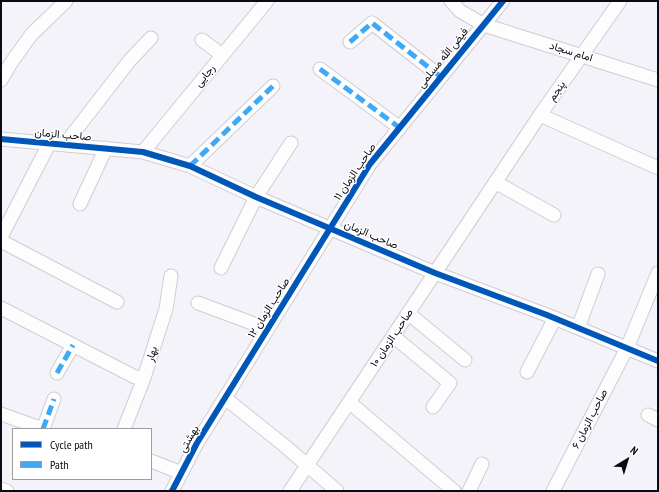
<!DOCTYPE html>
<html>
<head>
<meta charset="utf-8">
<style>
  body { margin:0 }
  #map { position:relative; width:659px; height:492px; overflow:hidden; background:#f4f3fa; font-family:"PT Sans Narrow",sans-serif }
  canvas { display:block }
  .frame { position:absolute; inset:0; border:2px solid #0b0a14; pointer-events:none }
  .legend { position:absolute; left:12px; top:428px; width:140px; height:52px; box-sizing:border-box; background:#fff; border:1px solid #9d9da1; margin:0; padding:5px 7px; list-style:none; font-size:12px; color:#0b0a14 }
  .legend li { display:flex; align-items:center; gap:8px; height:20px }
  .legend b { width:20px; border:1px solid #9d9da1 }
  .north { position:absolute; left:607px; top:440px; width:40px; height:40px; -webkit-text-stroke:3px #fff; paint-order:stroke; rotate:38deg; font-size:11px; font-weight:700; line-height:16px; text-align:center; color:#0b0a14 }
  .north::after { content:''; display:block; margin:auto; width:14px; height:18px; background:#0b0a14; clip-path:polygon(50% 0,100% 100%,50% 72%,0 100%) }
</style>
</head>
<body>
<div id="map">
<canvas width="659" height="492"></canvas>
<div class="frame"></div>
<ul class="legend">
<li><b style="height:5px;background:#0057b8"></b>Cycle path</li>
<li><b style="height:5px;background:#3fa9f5"></b>Path</li>
</ul>
<div class="north">N</div>
</div>
<script>
const ctx = document.querySelector('canvas').getContext('2d');
ctx.lineJoin = 'round';
const poly = rows => new Path2D(rows.map(r => 'M' + r).join(''));
function strokePath(path, color, width, dash) { ctx.strokeStyle = color; ctx.lineWidth = width; ctx.lineCap = dash ? 'butt' : 'round'; ctx.setLineDash(dash || []); ctx.stroke(path); }
function write(font, color, halo, rows, align = 'center') {
  ctx.font = font + ' "PT Sans Narrow",Vazirmatn,sans-serif'; ctx.lineWidth = 3; ctx.setLineDash([]); ctx.textBaseline = 'middle'; ctx.strokeStyle = halo; ctx.fillStyle = color; for (const [text, x, y, turn = 0] of rows) {
    ctx.save(); ctx.translate(x, y); ctx.rotate((+turn || 0) * Math.PI / 180); ctx.textAlign = isNaN(turn) ? turn : align; if (halo) ctx.strokeText(text, 0, 0); ctx.fillText(text, 0, 0); ctx.restore();
  }
}
const street = poly([
  [451,1,460,11,484,25,658,80],
  [202,40,222,55],
  [350,42,372,23,441,77],
  [320,69,400,128],
  [1,80,11,63,31,35,66,1],
  [540,115,658,168],
  [1,139,143,152,190,166,256,197,435,273,547,315,658,361],
  [65,144,130,60,151,38],
  [143,152,267,1],
  [190,166,273,86],
  [495,182,554,215],
  [80,204,106,148],
  [1,237,49,144],
  [1,241,117,302],
  [221,268,256,197,291,143],
  [198,303,268,329],
  [1,308,135,377,144,378],
  [408,313,465,360],
  [578,328,598,274],
  [393,336,450,383,433,407],
  [527,372,555,318],
  [57,373,73,345],
  [225,398,285,446,337,491],
  [349,402,454,491],
  [1,414,43,429],
  [648,415,658,420],
  [43,429,54,399],
  [124,429,144,378,156,340,166,309,171,276],
  [151,461,182,473],
  [1,489,7,491],
  [172,491,197,443,370,164,503,1],
  [290,491,540,115,620,1],
  [469,491,482,464],
  [553,491,627,348,658,273]
]);
const quiet = poly([
  [350,42,372,23,441,77],
  [320,69,400,128],
  [190,166,273,86],
  [57,373,73,345],
  [43,429,54,399]
]);
const cycleway = poly([
  [1,139,143,152,190,166,256,197,435,273,547,315,658,361],
  [172,491,197,443,370,164,503,1]
]);
const streetNames = [
  ["امام سجاد",571,52,17],
  ["فیض الله مسلمی",443,58,-51],
  ["رجایی",205,76,-51],
  ["پنجم",557,91,-55],
  ["صاحب الزمان",63,135,5],
  ["صاحب الزمان ۱۱",355,172,-56],
  ["صاحب الزمان",371,235,23],
  ["صاحب الزمان ۱۲",269,308,-58],
  ["صاحب الزمان ۱۰",392,338,-56],
  ["بهار",152,354,-72],
  ["صاحب الزمان ۶",590,419,-63],
  ["بهشتی",189,439,-60]
];
strokePath(street, '#cecdd6', 15);
strokePath(street, '#fdfdfe', 13);
strokePath(quiet, '#3fa9f5', 5, [10, 5]);
strokePath(cycleway, '#0057b8', 6);
write('11px', '#0b0a14', '#fff', streetNames);
</script>
</body>
</html>
